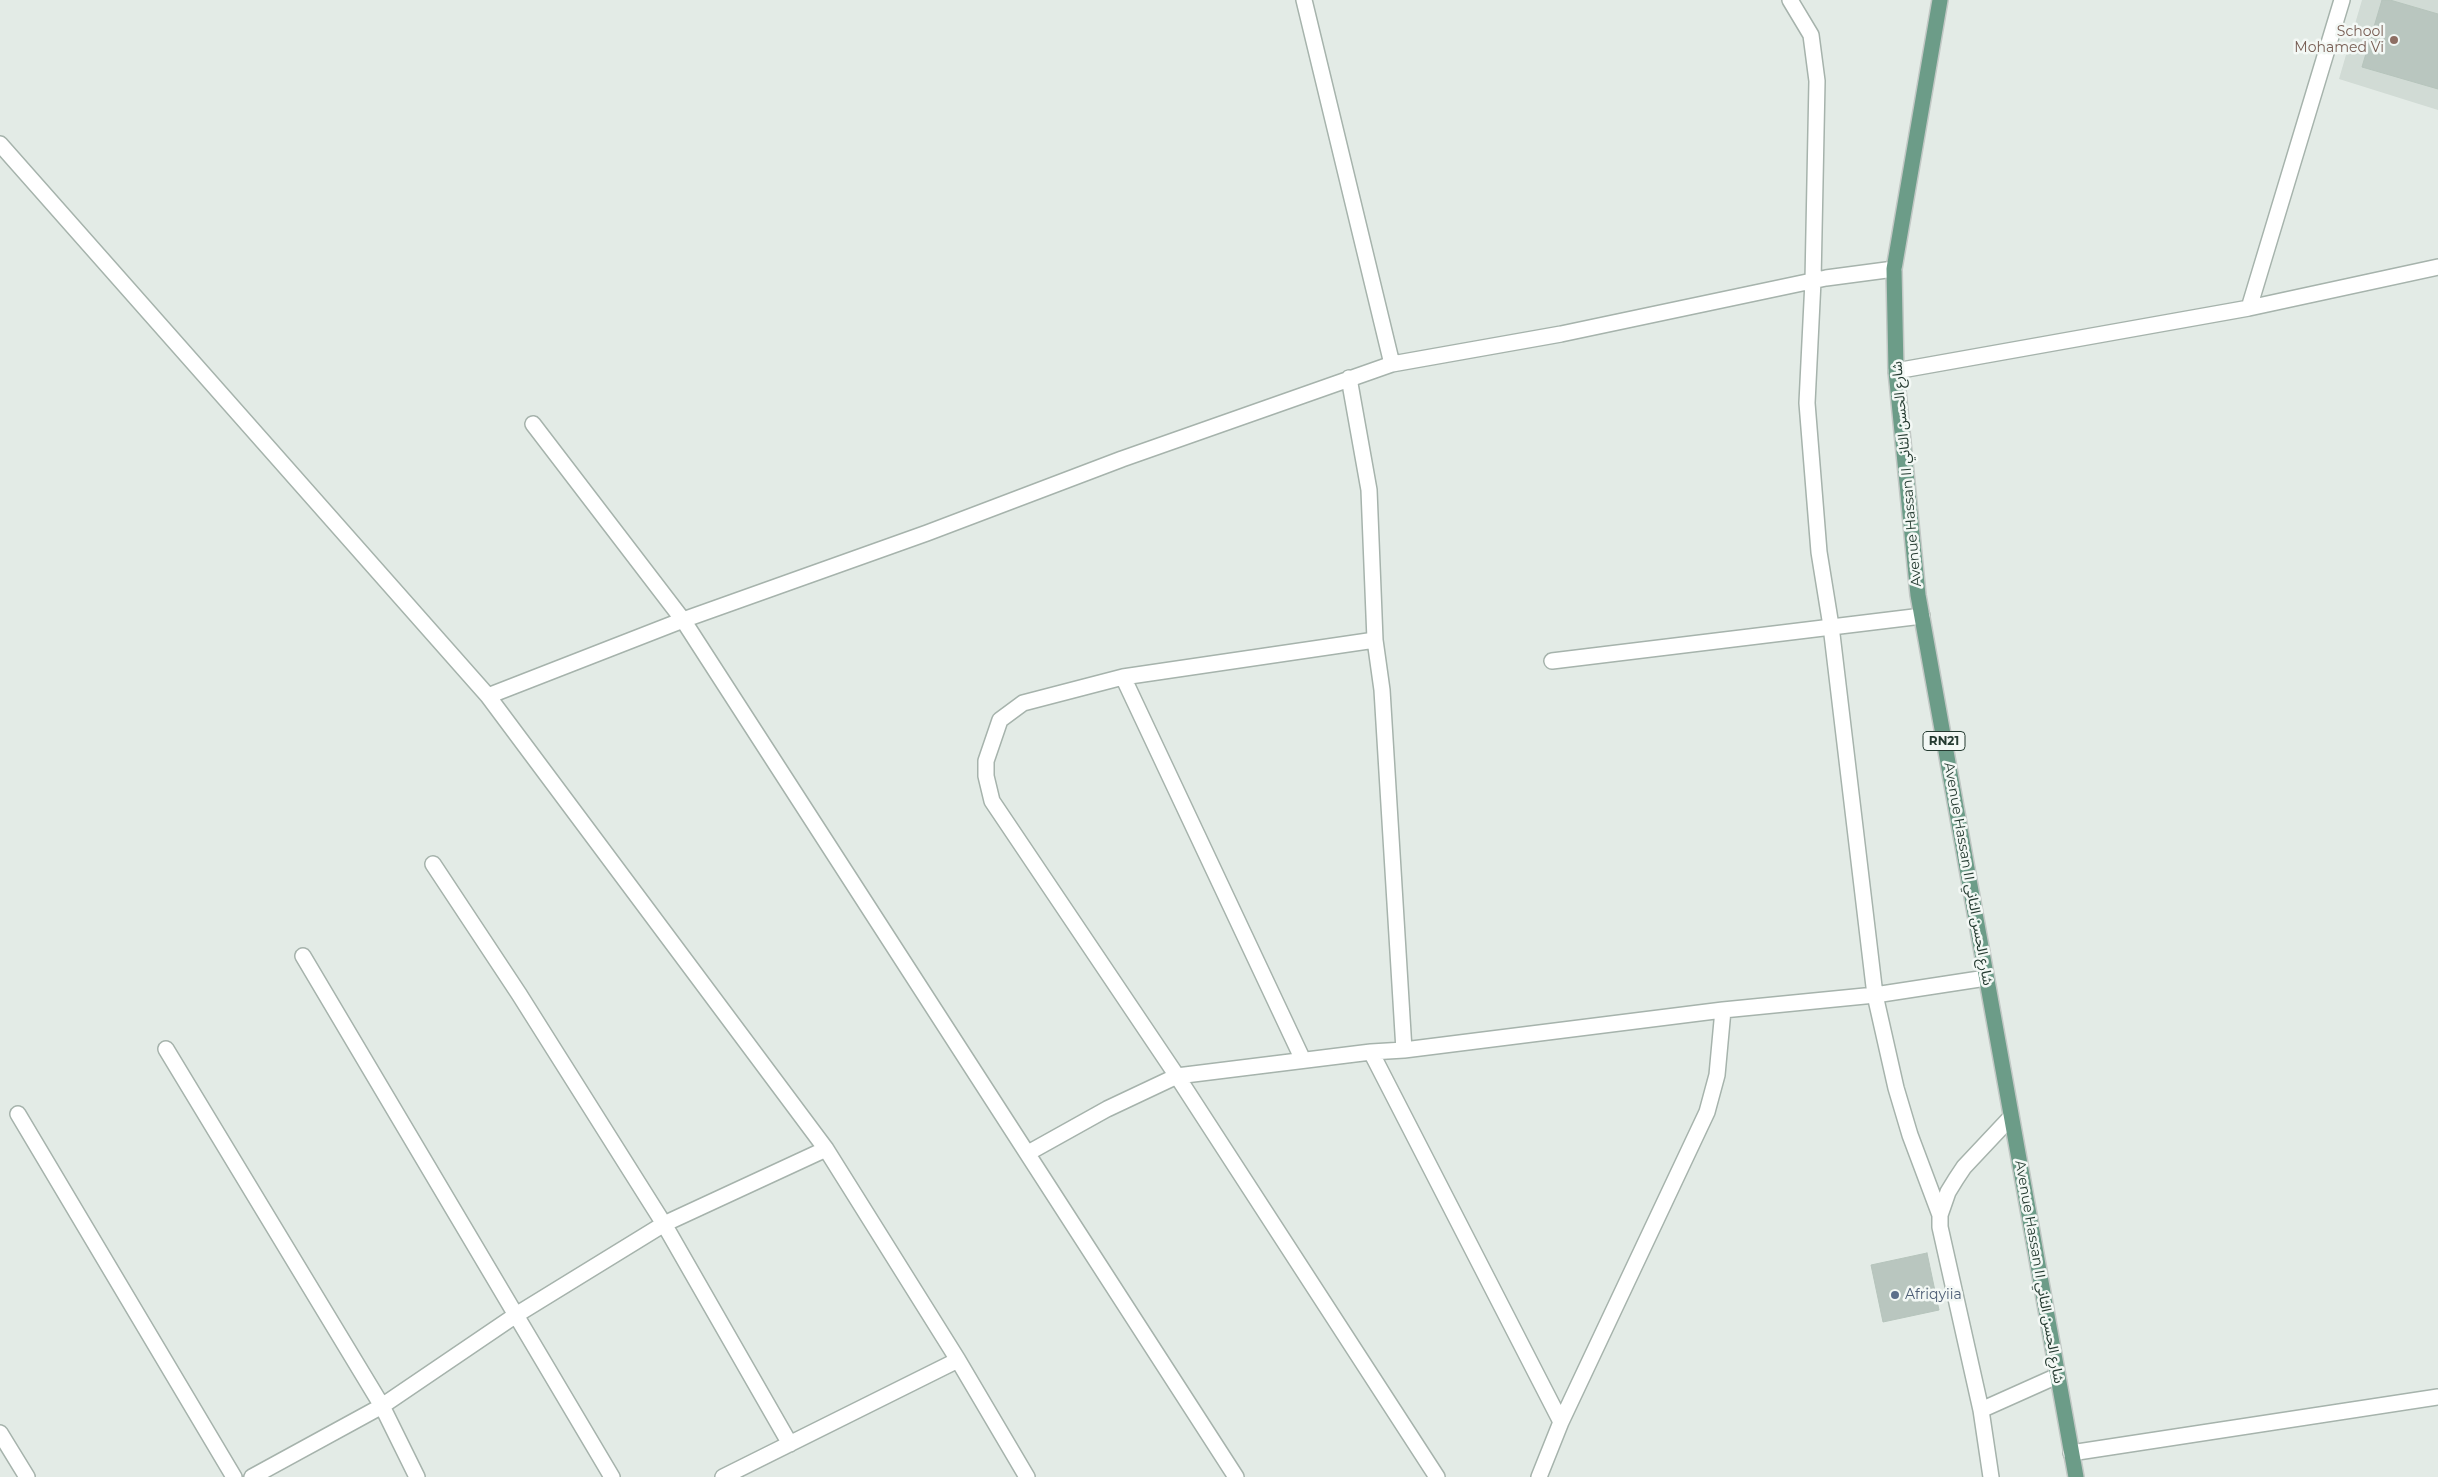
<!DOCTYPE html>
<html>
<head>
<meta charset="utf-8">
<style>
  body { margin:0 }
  canvas { display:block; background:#e3ebe6 }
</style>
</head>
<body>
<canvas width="2438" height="1477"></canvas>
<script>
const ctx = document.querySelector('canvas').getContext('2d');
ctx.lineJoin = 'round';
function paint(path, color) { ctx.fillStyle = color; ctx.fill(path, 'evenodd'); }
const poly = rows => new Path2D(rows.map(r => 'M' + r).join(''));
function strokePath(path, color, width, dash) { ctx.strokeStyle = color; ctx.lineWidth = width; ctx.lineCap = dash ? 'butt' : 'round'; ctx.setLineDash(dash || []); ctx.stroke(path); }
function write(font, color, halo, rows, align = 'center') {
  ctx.font = font + ' Montserrat,"Noto Sans Arabic",sans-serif'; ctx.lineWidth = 5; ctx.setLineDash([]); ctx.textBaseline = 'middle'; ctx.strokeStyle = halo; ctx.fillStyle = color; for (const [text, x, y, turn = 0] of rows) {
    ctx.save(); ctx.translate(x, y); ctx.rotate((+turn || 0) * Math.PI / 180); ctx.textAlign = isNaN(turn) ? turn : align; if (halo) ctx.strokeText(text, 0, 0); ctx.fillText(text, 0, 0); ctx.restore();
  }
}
const built = poly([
  [2362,0,2438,0,2438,110,2339,79]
]);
const building = poly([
  [2382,0,2390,0,2438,14,2438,89,2362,67,2382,0],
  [1927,1253,1939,1310,1883,1322,1871,1265,1927,1253]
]);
const lane = poly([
  [1875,995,1896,1088,1910,1135,1940,1215],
  [2011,1117,1964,1167,1956,1179,1948,1192,1940,1215,1940,1227,1981,1410,2057,1376],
  [1981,1410,1991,1477]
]);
const street = poly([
  [1304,0,1392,364],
  [1790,0,1811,35,1817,81,1813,281,1807,403,1819,552,1831,626,1875,995],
  [0,144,488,696,826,1149,958,1360,1027,1477],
  [2249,308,2342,0],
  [1896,371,2249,308,2438,267],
  [1349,378,1369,490,1375,640,1382,690,1404,1050],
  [533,424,683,620,1236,1477],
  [1375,640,1123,677,1023,703,1000,720,986,761,986,776,992,801,1177,1076,1437,1477],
  [1552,661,1922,616],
  [1123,677,1303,1060],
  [488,696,683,620,927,533,1122,459,1392,364,1561,334,1826,278,1894,269],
  [433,864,519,994,664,1224,790,1444],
  [303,956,612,1477],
  [166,1049,382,1406,417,1477],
  [1371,1052,1561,1422,1539,1477],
  [18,1114,234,1477],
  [1028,1153,1107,1109,1177,1076,1371,1052,1404,1050,1723,1010,1875,995,1986,978],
  [1561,1422,1707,1112,1717,1075,1723,1010],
  [0,1433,27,1477],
  [2071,1453,2438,1397],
  [252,1477,382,1406,516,1315,664,1224,826,1149],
  [723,1477,958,1360]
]);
const primary = poly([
  [1940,0,1894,269,1896,371,1918,595,2076,1477]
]);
const markers = [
  [2394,40,5,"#8d6e63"],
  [1895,1295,5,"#5c6f8a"]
];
const shields = [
  [1944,741,42]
];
const shieldNames = [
  ["RN21",1944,741]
];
const educationNames = [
  ["School",2384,32],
  ["Mohamed Vi",2384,48]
];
const streetNames = [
  ["Avenue Hassan II شارع الحسن الثاني",1907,474,-95],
  ["Avenue Hassan II شارع الحسن الثاني",1968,874,80],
  ["Avenue Hassan II شارع الحسن الثاني",2039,1272,80]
];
const serviceNames = [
  ["Afriqyiia",1905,1295]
];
paint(built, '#d1dbd5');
paint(building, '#b9c6bf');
strokePath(building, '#b6c4bc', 1);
strokePath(lane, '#a6b3ac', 18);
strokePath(street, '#a6b3ac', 18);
strokePath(primary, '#c2c8c5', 18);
strokePath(lane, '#fff', 15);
strokePath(street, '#fff', 15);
strokePath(primary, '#6c9c88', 15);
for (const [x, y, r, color] of markers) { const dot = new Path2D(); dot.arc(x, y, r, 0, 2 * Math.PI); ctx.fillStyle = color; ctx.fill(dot); strokePath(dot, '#f3f8f5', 2); }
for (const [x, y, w] of shields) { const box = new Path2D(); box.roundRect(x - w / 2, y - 9.5, w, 19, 4); ctx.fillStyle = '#f3f8f5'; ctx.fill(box); strokePath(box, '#253b31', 1); }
write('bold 12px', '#253b31', null, shieldNames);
write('14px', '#785e54', '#f3f8f5', educationNames, 'right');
write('14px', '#253b31', '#f3f8f5', streetNames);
write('14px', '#4e5e75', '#f3f8f5', serviceNames, 'left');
</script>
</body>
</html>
